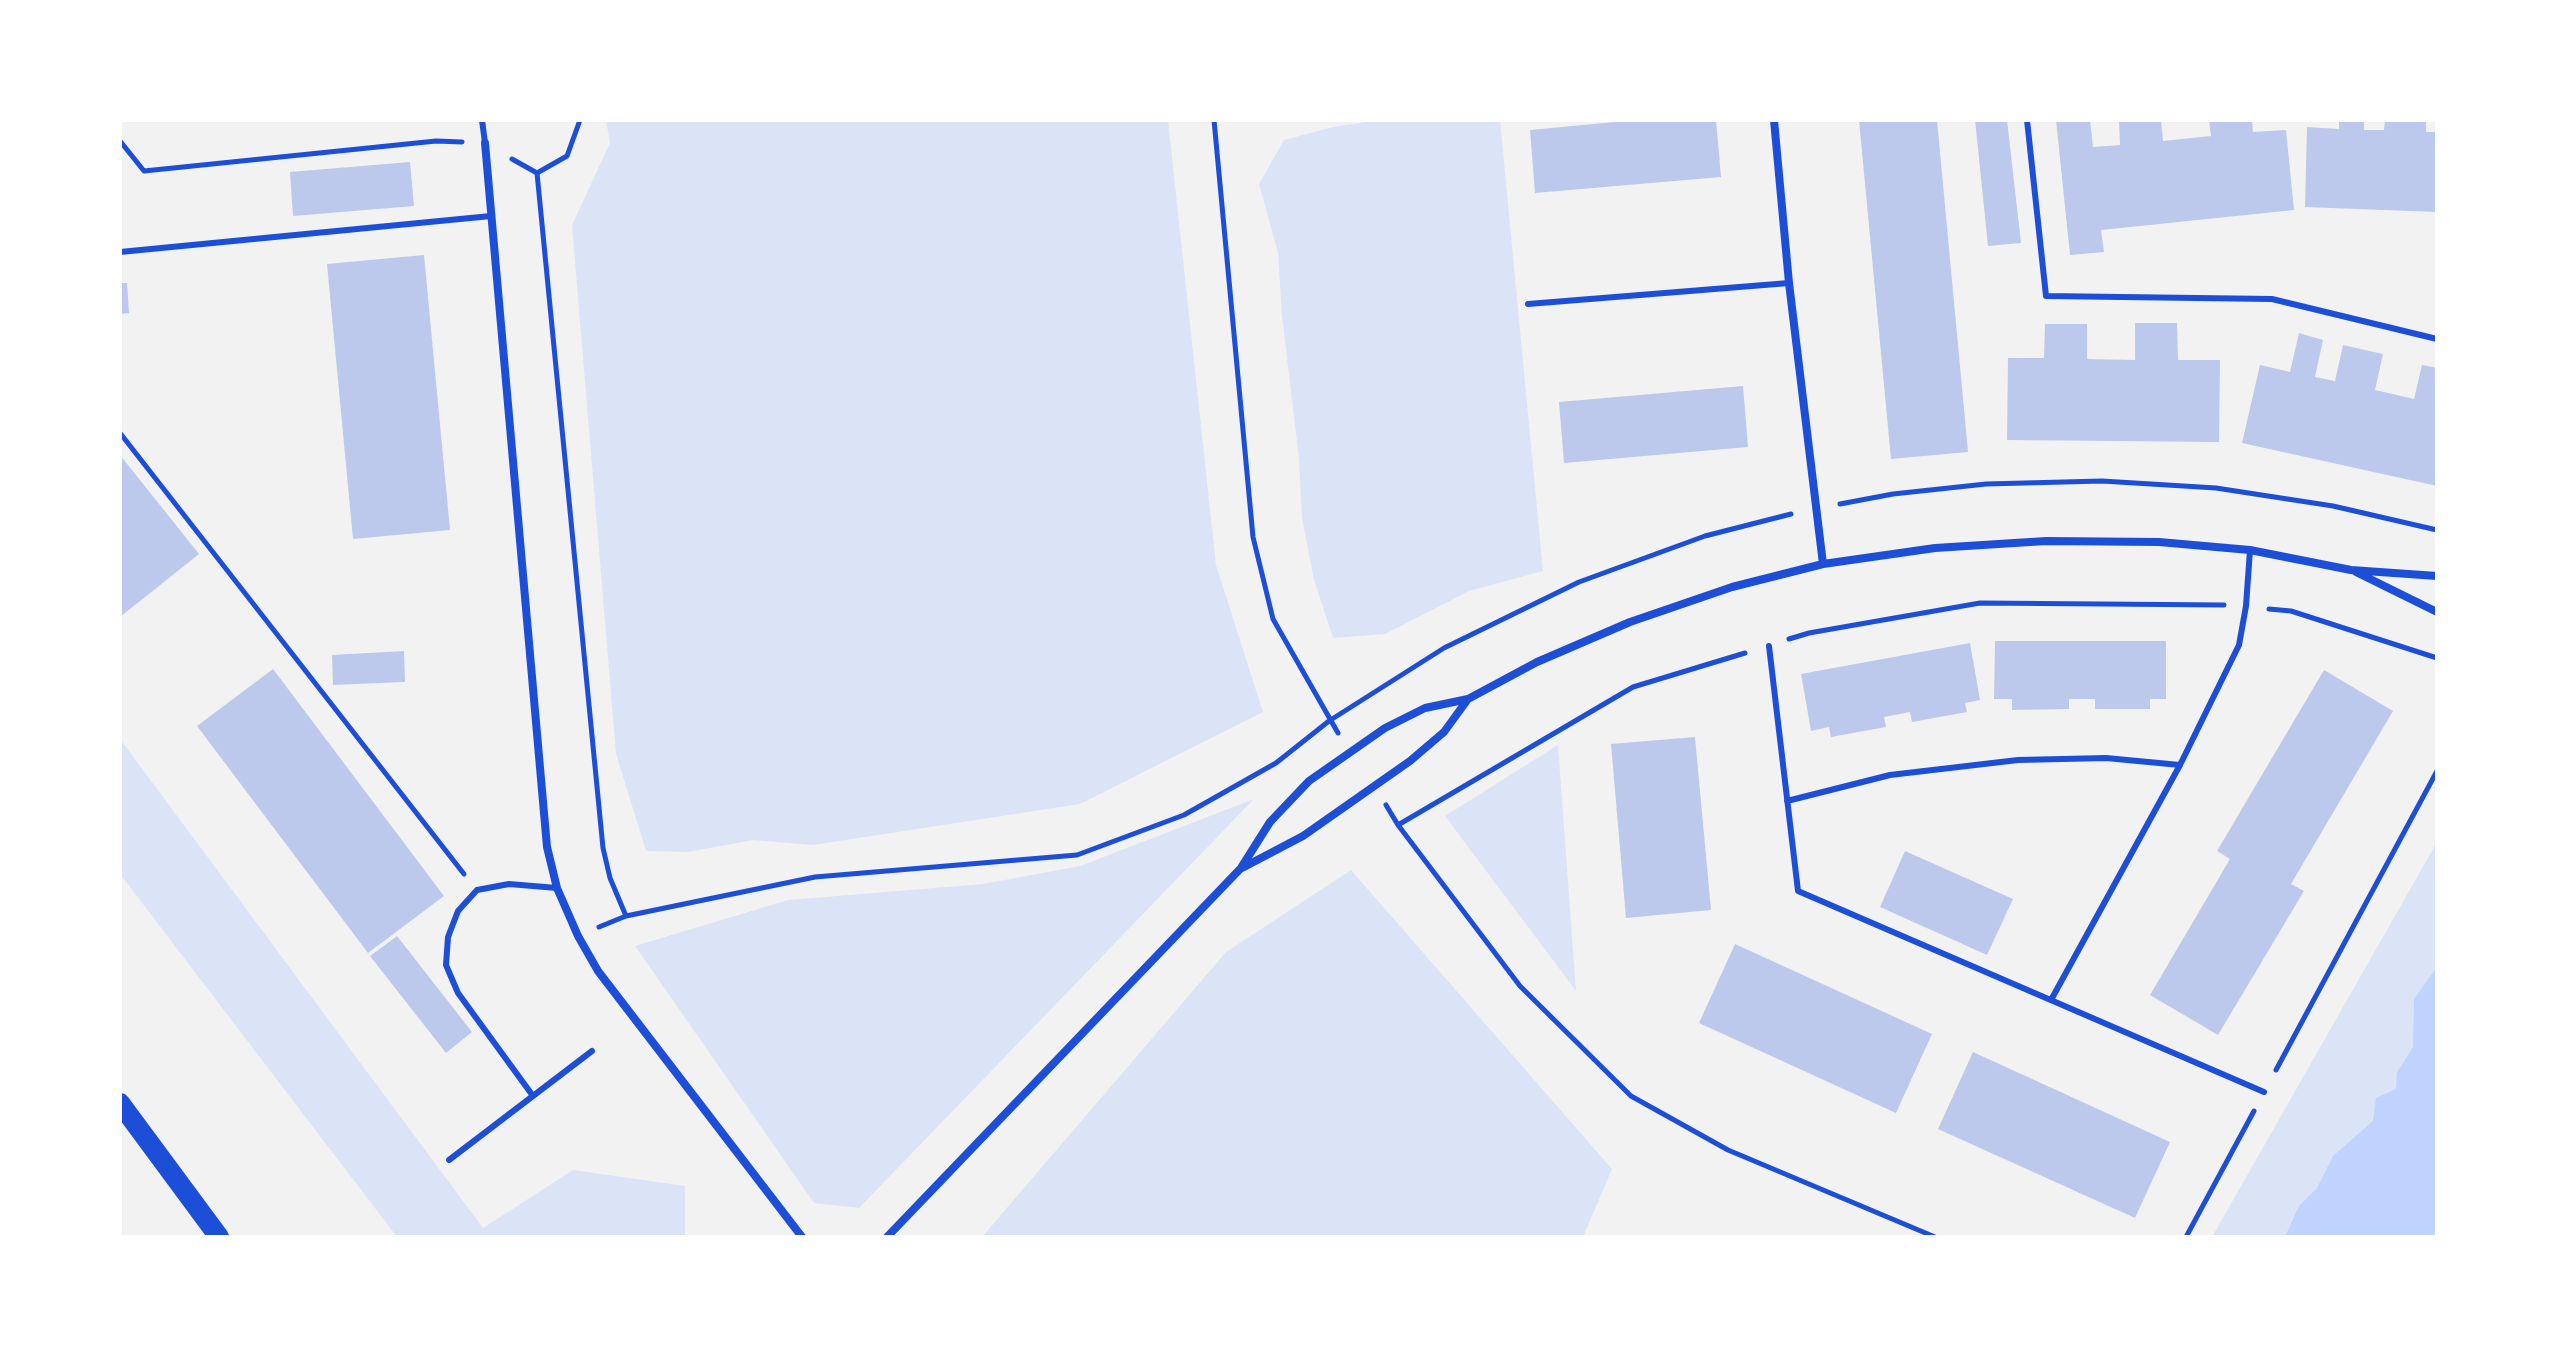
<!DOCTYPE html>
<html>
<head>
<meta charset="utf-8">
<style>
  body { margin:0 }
  #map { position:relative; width:2557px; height:1357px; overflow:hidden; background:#f2f2f2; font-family:"PT Sans Narrow",sans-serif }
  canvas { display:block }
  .frame { position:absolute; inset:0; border:122px solid #fff; pointer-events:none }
</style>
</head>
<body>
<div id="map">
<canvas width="2557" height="1357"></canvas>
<div class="frame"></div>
</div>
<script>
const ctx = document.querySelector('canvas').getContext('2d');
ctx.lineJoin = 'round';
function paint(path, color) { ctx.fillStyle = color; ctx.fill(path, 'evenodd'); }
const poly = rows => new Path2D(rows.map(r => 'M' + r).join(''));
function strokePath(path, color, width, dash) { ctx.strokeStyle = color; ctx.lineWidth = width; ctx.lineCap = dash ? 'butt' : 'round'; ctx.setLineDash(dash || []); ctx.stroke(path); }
const green = poly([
  [606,120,1168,120,1216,565,1263,712,1080,804,813,845,753,840,688,852,646,851,616,754,572,225,610,143],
  [1380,120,1500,120,1543,571,1469,591,1385,634,1333,638,1314,580,1302,518,1299,459,1282,316,1278,253,1259,184,1284,140,1333,127],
  [120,739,483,1228,573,1170,685,1186,685,1237,397,1237,120,874],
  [1558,745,1576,991,1445,816],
  [1254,799,859,1208,814,1203,635,946,788,900,983,884,1080,866],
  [2437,842,2437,1237,2212,1237],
  [1351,870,1612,1169,1583,1237,982,1237,1226,952]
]);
const water = poly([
  [2437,967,2437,1237,2285,1237,2299,1206,2317,1188,2333,1156,2373,1121,2376,1098,2396,1089,2397,1072,2413,1047,2414,999]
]);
const building = poly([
  [1636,120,1716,120,1721,177,1535,193,1530,130],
  [1859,120,1937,120,1968,452,1891,459],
  [1975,120,2007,120,2021,243,1988,246],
  [2056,120,2090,120,2093,147,2120,145,2119,120,2161,120,2163,141,2211,136,2209,120,2252,120,2253,132,2286,130,2294,210,2101,230,2104,252,2070,255],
  [2339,120,2364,120,2364,130,2384,130,2385,120,2426,120,2426,132,2437,132,2437,212,2305,207,2307,127,2339,129],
  [410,162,414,206,293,216,290,172],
  [424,255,450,530,353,539,327,264],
  [120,283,127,283,129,313,120,314],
  [2135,323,2177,323,2178,360,2220,360,2219,442,2007,440,2008,358,2044,358,2045,324,2087,324,2087,359,2135,360],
  [2299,333,2323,340,2315,377,2335,381,2343,345,2383,354,2375,390,2414,399,2422,365,2437,368,2437,486,2242,443,2260,365,2290,372],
  [1743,386,1748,447,1564,463,1559,402],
  [120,455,199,554,120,617],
  [1995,641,2166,641,2166,699,2150,699,2150,709,2095,709,2095,699,2069,699,2069,709,2012,710,2012,699,1994,699],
  [1970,643,1980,700,1965,703,1967,712,1912,722,1910,712,1884,717,1886,727,1831,737,1829,727,1811,731,1801,674],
  [404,651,405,682,333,685,332,655],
  [273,669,444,896,368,953,197,726],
  [2324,670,2393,711,2291,884,2304,891,2218,1035,2150,995,2230,859,2217,851],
  [1695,737,1711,910,1626,918,1611,744],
  [1905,851,2013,899,1987,955,1880,907],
  [397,936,472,1032,446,1053,370,956],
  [1735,944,1932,1034,1896,1113,1699,1023],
  [1973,1052,2170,1142,2135,1218,1938,1129]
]);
const path = poly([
  [1214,120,1253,537,1273,619,1338,733],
  [120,141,144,171,436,141,462,142],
  [512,159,537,173,603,848,610,878,626,916],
  [537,173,567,156,580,120],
  [120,433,464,874],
  [1840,504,1893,494,1986,484,2102,481,2216,488,2333,506,2437,530],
  [2269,609,2291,611,2437,658],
  [1789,639,1809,633,1980,603,2224,605],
  [1386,805,1398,825,1520,986,1631,1096,1728,1150,1935,1237],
  [1398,825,1633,687,1745,653],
  [599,927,626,916,815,877,1077,855,1184,815,1276,763,1329,721,1444,648,1579,582,1705,536,1791,514],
  [2276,1070,2437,771],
  [2186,1237,2254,1111]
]);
const service = poly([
  [482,120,485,143],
  [2027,120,2046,296,2272,299,2437,339],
  [120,252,491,216],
  [1528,304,1789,283],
  [1769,646,1798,891,2264,1092],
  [1787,801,1890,775,2018,760,2106,758,2180,765],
  [2051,1000,2180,765,2239,645,2246,606,2250,550],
  [533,1096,458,993,446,965,448,937,458,911,477,890,509,884,557,888],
  [449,1160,592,1051]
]);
const minor = poly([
  [1774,120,1789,283,1823,564],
  [485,143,547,847,557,888,578,936,598,971,802,1237],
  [2356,572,2437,612],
  [1242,868,1303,836,1410,761,1444,732,1468,699],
  [887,1237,1241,868,1270,822,1309,781,1385,728,1425,708,1468,699,1537,662,1630,622,1732,587,1823,564,1935,548,2046,541,2159,542,2250,550,2351,570,2437,576]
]);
const primary = poly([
  [120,1103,219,1237]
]);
paint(green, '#dbe4f7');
paint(water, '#bfd3fe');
paint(building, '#bdc9ec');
strokePath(path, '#1d4ed8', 5);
strokePath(service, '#1d4ed8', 6);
strokePath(minor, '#1d4ed8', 8);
strokePath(primary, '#1d4ed8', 20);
</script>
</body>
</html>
